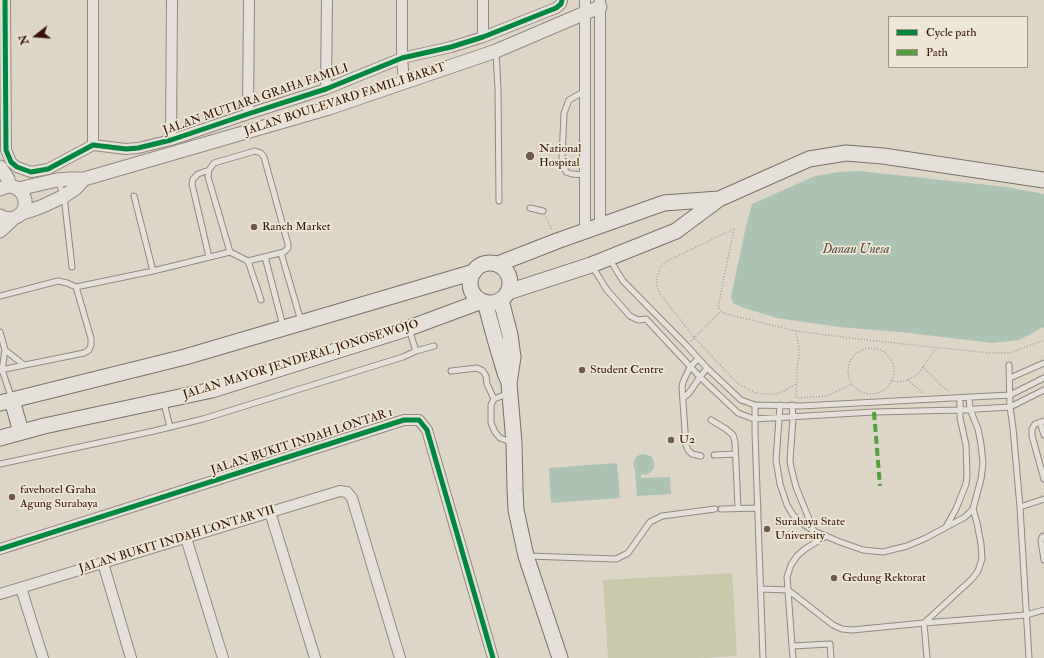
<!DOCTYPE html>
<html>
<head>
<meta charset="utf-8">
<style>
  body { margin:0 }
  #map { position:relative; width:1044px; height:658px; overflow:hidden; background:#ddd6c7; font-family:"IM FELL Double Pica",serif }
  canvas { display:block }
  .legend { position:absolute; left:888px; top:16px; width:140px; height:52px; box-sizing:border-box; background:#eee7d5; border:1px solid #a49382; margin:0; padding:5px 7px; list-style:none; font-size:12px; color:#361406 }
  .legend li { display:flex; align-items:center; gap:8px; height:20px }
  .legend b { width:20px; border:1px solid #a49382 }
  .north { position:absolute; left:16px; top:16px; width:40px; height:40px; -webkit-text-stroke:3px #eee7d5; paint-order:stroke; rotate:253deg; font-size:11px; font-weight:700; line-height:16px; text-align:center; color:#361406 }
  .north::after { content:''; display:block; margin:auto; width:14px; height:18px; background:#361406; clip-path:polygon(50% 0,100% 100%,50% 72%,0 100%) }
</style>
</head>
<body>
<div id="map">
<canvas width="1044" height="658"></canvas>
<ul class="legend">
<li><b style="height:5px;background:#00873e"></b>Cycle path</li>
<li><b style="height:5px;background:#53a03d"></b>Path</li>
</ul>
<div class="north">N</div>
</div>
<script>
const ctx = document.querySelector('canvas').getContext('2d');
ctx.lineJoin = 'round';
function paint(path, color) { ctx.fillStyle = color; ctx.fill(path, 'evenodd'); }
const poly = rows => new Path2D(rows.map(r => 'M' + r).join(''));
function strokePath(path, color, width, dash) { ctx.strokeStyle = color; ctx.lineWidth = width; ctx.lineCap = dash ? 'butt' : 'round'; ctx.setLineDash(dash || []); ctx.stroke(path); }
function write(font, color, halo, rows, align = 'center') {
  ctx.font = font + ' "IM FELL Double Pica",serif'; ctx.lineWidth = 3.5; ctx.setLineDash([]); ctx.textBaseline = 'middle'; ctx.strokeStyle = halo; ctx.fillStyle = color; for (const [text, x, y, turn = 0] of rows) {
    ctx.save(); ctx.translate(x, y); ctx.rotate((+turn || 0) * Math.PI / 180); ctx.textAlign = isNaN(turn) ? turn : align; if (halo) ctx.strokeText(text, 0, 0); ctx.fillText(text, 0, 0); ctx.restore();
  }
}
const green = poly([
  [732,573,737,656,698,658,608,658,603,580]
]);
const water = poly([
  [859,171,1007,187,1044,194,1044,327,1019,340,992,343,909,333,839,327,777,318,741,307,733,303,731,297,746,226,752,204,815,176,838,172],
  [643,454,651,456,653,459,654,463,654,467,652,471,649,473,645,475,641,474,641,478,670,477,671,494,637,496,635,470,633,465,634,461,636,457,639,455],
  [617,463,620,498,551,503,549,468]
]);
const path = poly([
  [546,217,552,230],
  [734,229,718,307,721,311,726,314,796,331,866,340,990,353,1010,353,1044,340],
  [734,229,667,261,660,268,657,277,657,287,661,295,694,337,736,382,746,388,756,393,765,394,776,394,784,391,796,384],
  [796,331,799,348,799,356,797,369,796,399],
  [691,341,721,311],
  '848 371a23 23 0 1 1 46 0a23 23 0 1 1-46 0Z',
  [923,367,944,388,948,390],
  [908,380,923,393],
  [891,381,899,382,908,380,918,374,923,367,936,348],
  [798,398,827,396,852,384]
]);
const service = poly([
  [496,52,498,89,499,201],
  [209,170,198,174,193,179,192,184,209,257],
  [584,175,572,174,566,172,562,159,564,113,569,100,585,91],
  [58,181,64,196,72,267],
  [134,196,153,271],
  [530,208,543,211],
  [281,253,301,321],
  [265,257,283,326],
  [610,260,623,281,686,345,707,368,741,400,755,405,801,406,1010,395,1044,378],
  [248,261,261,300],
  [592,266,607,290,630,316,638,320,646,319,700,377,738,413,754,419,874,412,960,410,1010,407,1044,390],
  [76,287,153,271,230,252,248,261,284,252,288,248,288,244,264,157,261,153,255,151,214,163,209,170,208,177,230,252],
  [0,296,58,281,67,283,76,287,91,338,91,345,89,350,84,353,0,370],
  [409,329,416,351],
  [0,332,5,350,2,370,12,399],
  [5,350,24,365],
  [698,359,690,367,683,382,682,388,686,445,688,450,692,454,701,456],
  [1009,365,1010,407,1013,428,1020,507,1029,658],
  [451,371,477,368,483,371,486,376,487,384,494,399],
  [1010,378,1044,363],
  [509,393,494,399,491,405,491,423,495,432,500,438,511,442],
  [683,398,689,393,700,377,707,368],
  [164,403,170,427],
  [755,405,755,433,763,658],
  [780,405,776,460,780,484,787,505,793,515,800,522,814,531,840,542,863,550,883,552,907,546,926,538,965,517,973,509,981,479,983,463,981,444,978,429,970,409,969,397],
  [792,405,793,418,790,460,791,467,796,487,814,531],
  [711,420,726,429,733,435,735,442,738,508],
  [1044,421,1035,424,1032,429,1032,436,1044,479],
  [1040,422,1044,435],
  [714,455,735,454],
  [0,464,154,431,203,419,403,357,416,351,434,346],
  [1020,507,1044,499],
  [721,509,758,508],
  [946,527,956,509,966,484,967,476,966,445,960,418,960,398],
  [1044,536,1042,537,1041,541,1044,560],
  [527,556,616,559,628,553,650,522,662,516,715,509],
  [761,589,788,590,787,577,791,565,797,556,805,549,826,536],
  [788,590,833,625,842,629,852,630,924,623,1026,615,1044,610],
  [788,590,792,646],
  [793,658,792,646,830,644,831,658],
  [927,658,924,623,972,579,978,571,982,559,981,544,977,523,973,509]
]);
const minor = poly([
  [5,0,6,150,11,162,17,167,31,172,48,169,93,145,126,149,138,148,171,140,248,114,326,89,402,58,451,47,483,37,556,8,561,4,562,0],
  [402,0,402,58,404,82],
  [600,0,600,225],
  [483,37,483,0],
  [326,89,327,0],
  [248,114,249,0],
  [171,140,172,0],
  [93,145,93,0],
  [585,231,585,0],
  [270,512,315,658],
  [186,538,223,658],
  [0,549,404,420,419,420,427,430,493,658],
  [103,563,131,658],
  [21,588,43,658],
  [0,594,340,491,347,492,352,498,400,658]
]);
const tertiary = poly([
  [0,167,8,179,9,186],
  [0,189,5,187,9,186,14,187,18,189,23,194,25,200,25,207,22,213,18,216,14,218,10,219,4,218,0,216],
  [18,189,57,180,69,179,84,179,329,108,496,51,585,13,600,7],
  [22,213,32,210,43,206,64,196,76,188,84,179],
  [0,231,14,218]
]);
const secondary = poly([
  '470 283a20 20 0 1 1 40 0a20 20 0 1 1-40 0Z',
  [498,264,557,241,664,203,719,199],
  [508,292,591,265,676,231,719,199,809,159,846,153,883,156,1044,180],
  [501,300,510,335,513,357,509,383,514,443,515,490,516,510,526,556,560,658],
  [485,302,495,339,505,373,508,380],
  [12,400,21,432],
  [0,403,185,357,474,272],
  [0,438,44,426,212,390,409,328,482,301]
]);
const quiet = poly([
  [874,412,880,486]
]);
const cycleway = poly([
  [5,0,6,150,11,162,17,167,31,172,48,169,93,145,126,149,138,148,171,140,248,114,326,89,402,58,451,47,483,37,556,8,561,4,562,0],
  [0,549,404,420,419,420,427,430,493,658]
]);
const markers = [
  [530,156,5,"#70584a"],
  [254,227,4,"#70584a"],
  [582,370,4,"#70584a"],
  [671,440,4,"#70584a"],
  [12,497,4,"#70584a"],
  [767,529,4,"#70584a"],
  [834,578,4,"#70584a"]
];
const streetNames = [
  ["JALAN MUTIARA GRAHA FAMILI",256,100,-19],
  ["JALAN BOULEVARD FAMILI BARAT",345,100,-18],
  ["JALAN MAYOR JENDERAL JONOSEWOJO",301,360,-17],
  ["JALAN BUKIT INDAH LONTAR 1",302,442,-18],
  ["JALAN BUKIT INDAH LONTAR VII",177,540,-17]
];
const poiNames = [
  ["National",539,149],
  ["Hospital",539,163],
  ["Ranch Market",262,227],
  ["Student Centre",590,370],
  ["U2",679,440],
  ["favehotel Graha",20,490],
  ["Agung Surabaya",20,504],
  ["Surabaya State",775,522],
  ["University",775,536],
  ["Gedung Rektorat",842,578]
];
const waterNames = [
  ["Danau Unesa",856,250]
];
paint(green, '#c7c9a9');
paint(water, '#acc3b4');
strokePath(service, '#91887e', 7);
strokePath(minor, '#91887e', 12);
strokePath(tertiary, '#91887e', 15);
strokePath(secondary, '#786f66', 17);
strokePath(path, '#a39d96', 1.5, [1, 2]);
strokePath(service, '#e5e1da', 5);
strokePath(minor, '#e5e1da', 10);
strokePath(tertiary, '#e5e1da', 13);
strokePath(secondary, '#e5e1da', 15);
strokePath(quiet, '#53a03d', 4, [8, 4]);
strokePath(cycleway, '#00873e', 5);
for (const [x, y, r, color] of markers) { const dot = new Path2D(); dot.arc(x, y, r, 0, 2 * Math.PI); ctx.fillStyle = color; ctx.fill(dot); strokePath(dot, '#eee7d5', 1.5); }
write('12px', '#361406', '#eee7d5', streetNames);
write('12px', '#361406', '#eee7d5', poiNames, 'left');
write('italic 13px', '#584e40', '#eee7d5', waterNames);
</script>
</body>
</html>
